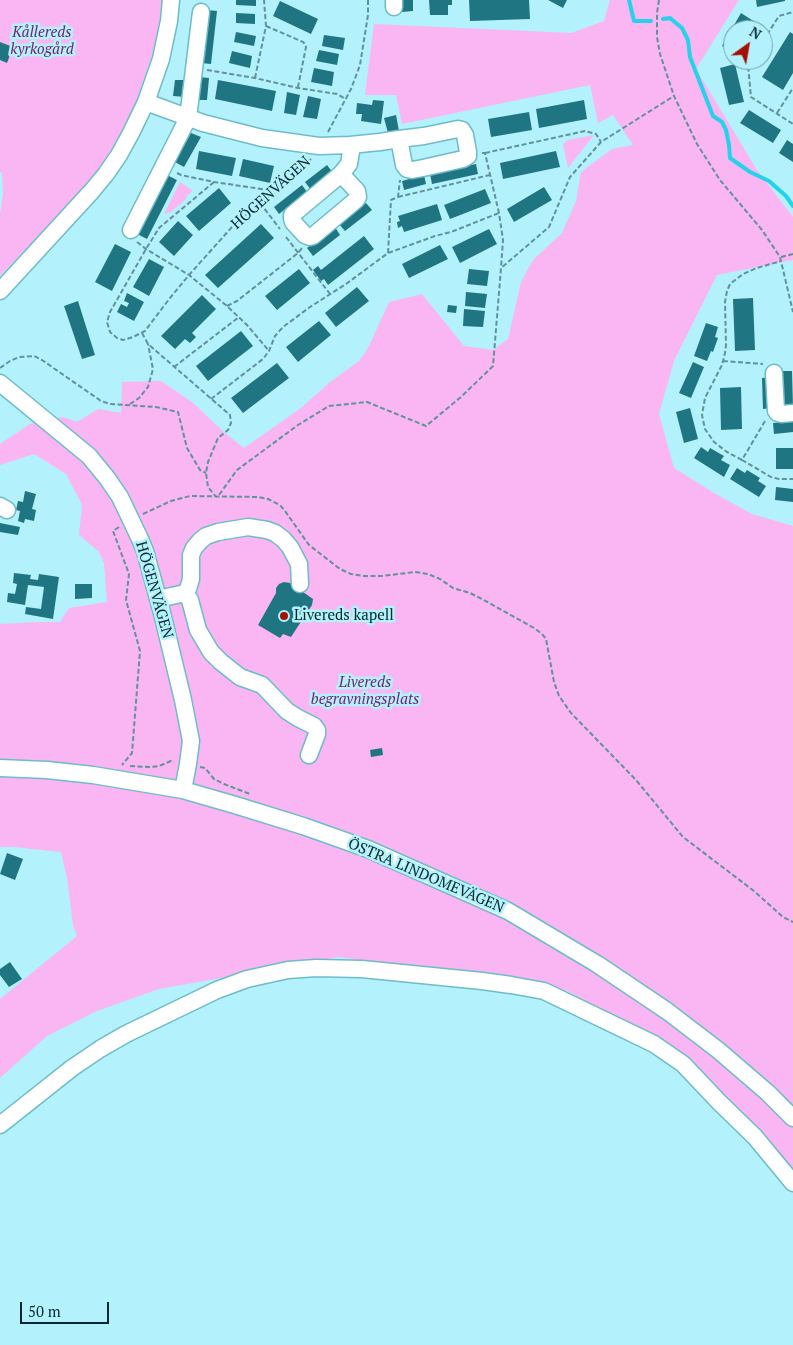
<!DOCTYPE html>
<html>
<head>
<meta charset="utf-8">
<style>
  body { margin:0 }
  #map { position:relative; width:793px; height:1345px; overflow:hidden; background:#b3f1fd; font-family:"PT Serif",serif }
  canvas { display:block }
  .north { position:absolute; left:723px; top:20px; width:50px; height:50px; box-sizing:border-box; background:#b3f1fd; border:1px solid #6da1aa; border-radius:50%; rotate:32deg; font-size:14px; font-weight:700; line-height:20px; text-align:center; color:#05282e }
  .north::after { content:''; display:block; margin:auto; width:18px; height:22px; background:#a51101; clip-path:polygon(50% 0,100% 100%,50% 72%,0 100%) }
  .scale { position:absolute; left:20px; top:1302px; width:89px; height:22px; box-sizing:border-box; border:2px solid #05282e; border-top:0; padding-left:6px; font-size:15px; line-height:18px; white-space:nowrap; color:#05282e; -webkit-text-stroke:4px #b3f1fd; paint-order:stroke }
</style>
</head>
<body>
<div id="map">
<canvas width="793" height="1345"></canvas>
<div class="north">N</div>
<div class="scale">50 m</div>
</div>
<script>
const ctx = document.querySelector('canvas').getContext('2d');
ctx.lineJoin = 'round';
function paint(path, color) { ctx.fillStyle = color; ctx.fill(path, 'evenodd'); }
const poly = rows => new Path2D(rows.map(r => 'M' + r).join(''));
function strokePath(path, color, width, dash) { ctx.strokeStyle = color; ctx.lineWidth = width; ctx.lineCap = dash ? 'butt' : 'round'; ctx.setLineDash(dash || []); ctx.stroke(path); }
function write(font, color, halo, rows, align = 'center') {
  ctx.font = font + ' "PT Serif",serif'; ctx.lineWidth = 5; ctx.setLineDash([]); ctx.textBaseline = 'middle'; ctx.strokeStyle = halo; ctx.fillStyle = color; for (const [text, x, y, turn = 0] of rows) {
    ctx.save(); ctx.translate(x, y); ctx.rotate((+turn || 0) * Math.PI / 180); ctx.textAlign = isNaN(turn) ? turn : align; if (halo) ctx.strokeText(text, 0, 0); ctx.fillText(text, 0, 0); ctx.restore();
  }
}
const green = poly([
  [0,0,164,0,162,18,152,55,133,110,100,171,0,276,0,214,3,193,2,173,0,172],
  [610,0,739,0,696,69,757,170,793,217,793,260,717,275,674,361,659,414,674,468,714,493,752,514,793,526,793,1171,747,1117,677,1052,568,991,508,981,339,957,159,989,97,1011,47,1036,0,1078,0,999,77,936,73,925,67,878,61,852,13,847,0,847,0,624,36,622,60,622,69,608,107,602,104,563,99,552,79,535,82,505,66,474,34,454,0,465,0,444,30,424,63,417,77,422,98,409,121,413,122,382,161,381,192,402,225,433,244,448,301,408,330,382,359,361,368,348,389,302,422,294,464,346,493,350,508,339,521,282,533,260,562,233,576,201,581,172,612,149,633,145,613,115,598,123,590,85,402,124,396,95,365,95,374,24,571,33,604,21],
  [594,135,568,168,563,144,568,140],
  [180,182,193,191,187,195,186,199,171,212,164,214]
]);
const stream = poly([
  [629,0,634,21,651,21],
  [663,19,670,18,682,28,688,40,690,57,713,116,722,122,726,130,729,145,730,158,750,172,769,181,786,196,793,206]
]);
const building = poly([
  [236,0,256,0,256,6,236,5],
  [402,0,413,0,413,11,402,12],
  [429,0,452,0,452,5,448,5,448,15,430,15],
  [469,0,529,0,530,19,470,21],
  [548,0,567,0,563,8],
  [756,0,785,0,785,1,757,7],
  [280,1,318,19,311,34,273,16],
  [207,10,217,11,211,64,201,63],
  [236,13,255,14,255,24,236,23],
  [741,13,755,22,750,30,733,30,733,52,722,46],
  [236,32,256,36,254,46,234,42],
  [790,32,793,34,793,73,783,90,762,77],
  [324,35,345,38,343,50,322,46],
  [0,42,13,47,7,63,0,60],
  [319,50,339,54,337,65,316,61],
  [232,51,252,56,250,68,229,63],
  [735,64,744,102,729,105,720,68],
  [314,68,334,72,332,86,311,82],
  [199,77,209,78,207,100,198,100],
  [175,80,187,80,186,97,173,96],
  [218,80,276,91,272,111,215,99],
  [287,92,300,95,296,115,284,113],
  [308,96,321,99,317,119,303,117],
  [373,100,384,101,381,124,361,121,362,114,356,114,357,103,372,105],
  [584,100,587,119,539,128,536,109],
  [749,110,781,130,773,143,740,123],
  [529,112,532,130,491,137,488,119],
  [396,115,399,131,388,133,384,118],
  [191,133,201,137,184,167,175,162],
  [787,140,793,144,793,162,779,153],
  [199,151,236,158,232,176,196,169],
  [556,151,560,167,503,179,500,163],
  [243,159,274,166,270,183,239,176],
  [476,164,478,174,432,184,430,174],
  [327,165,333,173,311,190,305,182],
  [167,175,177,180,147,239,137,234],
  [424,175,426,184,404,190,402,181],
  [302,185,307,192,279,214,274,207],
  [544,187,552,200,514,222,507,209],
  [219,188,231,203,199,231,186,216],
  [485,189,491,203,450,219,444,205],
  [366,203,372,210,345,231,339,224],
  [437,204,442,220,404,232,402,226,398,228,397,222,400,221,398,216],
  [178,221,193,235,174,256,159,242],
  [261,224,274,238,218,288,205,275],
  [335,227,340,235,313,256,307,248],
  [489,229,497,244,460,263,452,247],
  [364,236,374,249,328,285,324,279,321,281,313,270,318,266,321,270],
  [115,244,131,252,112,291,95,282],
  [440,245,448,259,409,278,402,264],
  [149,259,164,267,149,296,133,287],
  [299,269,310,283,277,310,265,296],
  [469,269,489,271,487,286,467,284],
  [357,287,369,301,336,327,325,313],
  [466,292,487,294,485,308,465,306],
  [127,293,144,302,134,321,117,312,121,304,127,307,129,303,124,301],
  [202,295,216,309,192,333,196,337,190,343,185,339,175,349,161,336],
  [753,298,755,350,735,351,733,299],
  [78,301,95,355,82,359,64,306],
  [448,305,457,306,456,313,447,312],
  [464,309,485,311,483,327,463,326],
  [319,321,331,335,298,362,286,347],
  [706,323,718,327,715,337,718,338,713,352,711,351,707,361,694,356],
  [241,331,253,346,208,381,196,366],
  [693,362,704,367,691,398,679,393],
  [277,363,289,378,243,413,231,398],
  [781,371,792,371,793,407,783,407],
  [771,377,772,408,763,409,762,378],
  [741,387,742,429,721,430,720,388],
  [690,408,698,439,684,443,676,412],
  [793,422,793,432,774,434,773,423],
  [701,447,708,452,710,448,724,456,721,460,730,465,724,477,694,458],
  [776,448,793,448,793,469,776,469],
  [737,468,745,473,747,470,760,478,758,481,766,486,759,497,730,479],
  [776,487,793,489,793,502,775,500],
  [25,491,36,494,32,509,36,510,34,521,25,519,24,523,18,521,20,511,16,510,18,501,23,502],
  [0,523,20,527,18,535,0,532],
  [14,573,31,575,30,579,38,580,39,574,59,577,53,619,25,614,26,607,41,609,44,587,28,585,25,605,7,602,8,593,15,594,17,584,13,583],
  [284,582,290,583,313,599,312,605,291,637,283,634,280,638,258,625,276,593,276,588,279,584],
  [75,584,92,584,92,598,75,599],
  [382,748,383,755,371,757,370,750],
  [7,853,23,859,15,880,0,874],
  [10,962,22,979,9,987,0,975,0,969]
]);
const path = poly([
  [659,0,657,13,657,37,660,54,674,96,697,144,720,180,762,230,780,257,793,312],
  [266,26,303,42,305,44,306,47,298,87],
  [763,41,779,16,793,12],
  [751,60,748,65,751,97,793,124],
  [207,70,255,78,298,88,337,94,346,99],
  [255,78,266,26,264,0],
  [777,113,793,88],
  [328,132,351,89,360,65,368,15,368,0],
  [482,153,485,153,499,213,503,240,501,268],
  [485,153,585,131,596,134,601,142],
  [177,173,181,175,214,182,275,191],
  [214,182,159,228,146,249,110,312,107,322,110,332,117,338,123,340,133,337,145,331,170,298,189,275,232,227,311,159],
  [398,197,490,175],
  [260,203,280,229],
  [286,237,330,294],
  [137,242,146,249,189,275,227,306,247,325,269,351],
  [388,253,391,200,398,197,400,180],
  [781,257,793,254],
  [227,306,237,301,298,253,302,248],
  [142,333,148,344,230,415,231,423,228,430,218,438,208,462,206,473,208,487,216,497,219,495,237,470,298,425,329,406,367,402,426,426,461,397,493,366,501,268,549,227,570,177,601,142,674,96],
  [723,361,763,364],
  [174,367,239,317],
  [0,368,10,361,19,357,34,356,42,360,101,401,110,404,156,407,178,412,187,448,200,470,206,473],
  [211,399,263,359,269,351,275,336,283,327,310,307,346,284,388,253,435,236,451,232,499,213],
  [130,404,139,398,148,387,153,369,148,344],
  [765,421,742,460,771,477,779,479,793,479],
  [742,460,727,452,714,442,705,429,702,415,705,398,722,365,725,353,726,345,725,302,727,291,730,284,743,274,757,268,781,261],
  [143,514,171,501,190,496,258,497,268,499,280,505,285,511,309,545,340,569,351,574,363,576,382,576,415,572,428,574,440,579,453,588,470,593,482,599,534,628,542,634,546,639,554,682,559,696,571,713,636,780,683,837,754,891,783,917,793,922],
  [119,527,113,531,129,574,126,600,140,651,132,753,122,765],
  [130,766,149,767,159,766,171,761,174,762],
  [200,767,205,768,214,779,224,784,250,794]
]);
const minor = poly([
  [394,0,394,7],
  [146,102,203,123,262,138,319,146,350,145,380,142,399,139,424,136,458,129,462,130,465,135,468,152,468,156,463,159,423,168,412,170,407,169,404,165,399,139],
  [341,174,357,191,358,197,356,200,313,236,310,237,305,235,293,222,292,218,292,215,341,174,349,164,351,152,350,145],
  [131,230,188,118,201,12],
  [0,291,91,192,106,174,119,155,131,133,146,102,161,59,169,21,171,0],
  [774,373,776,411,778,413,781,414,793,413],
  [0,383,89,456,107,478,120,497,140,539,145,551,162,613,183,700,191,741,188,764,183,790],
  [0,506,7,510],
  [185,593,190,600,198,630,211,652,221,662,240,677,262,685,287,711,298,718,314,726,317,730,317,734,309,755],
  [158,599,185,593,188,589,191,579,191,555,194,548,200,541,206,536,218,532,248,527,267,530,275,533,283,539,290,547,299,564,300,584],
  [0,768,47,770,93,775,183,790,235,805,303,826,368,849,508,911,597,964,667,1011,718,1050,768,1093,793,1118],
  [0,1125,72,1068,100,1049,126,1034,217,990,247,979,288,970,316,968,362,969,482,981,511,985,544,991,654,1044,683,1064,719,1102,755,1137,793,1183]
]);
const markers = [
  [284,616,5,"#a51101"]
];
const parkNames = [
  ["Kållereds",42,33],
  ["kyrkogård",42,50],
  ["Livereds",365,683],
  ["begravningsplats",365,700]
];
const streetNames = [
  ["HÖGENVÄGEN",271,193,-42],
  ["HÖGENVÄGEN",154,590,74],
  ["ÖSTRA LINDOMEVÄGEN",426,876,23]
];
const poiNames = [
  ["Livereds kapell",294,616]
];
paint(green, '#fab6f2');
strokePath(stream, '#25d2eb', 4);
paint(building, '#207583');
strokePath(minor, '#6dbcca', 19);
strokePath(path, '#61929b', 2, [5, 2.5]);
strokePath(minor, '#fff', 16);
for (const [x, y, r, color] of markers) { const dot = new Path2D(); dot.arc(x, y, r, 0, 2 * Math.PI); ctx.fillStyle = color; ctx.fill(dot); strokePath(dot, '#b3f1fd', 2); }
write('italic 15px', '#761d71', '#b3f1fd', parkNames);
write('15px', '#05282e', '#b3f1fd', streetNames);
write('15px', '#05282e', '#b3f1fd', poiNames, 'left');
</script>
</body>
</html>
